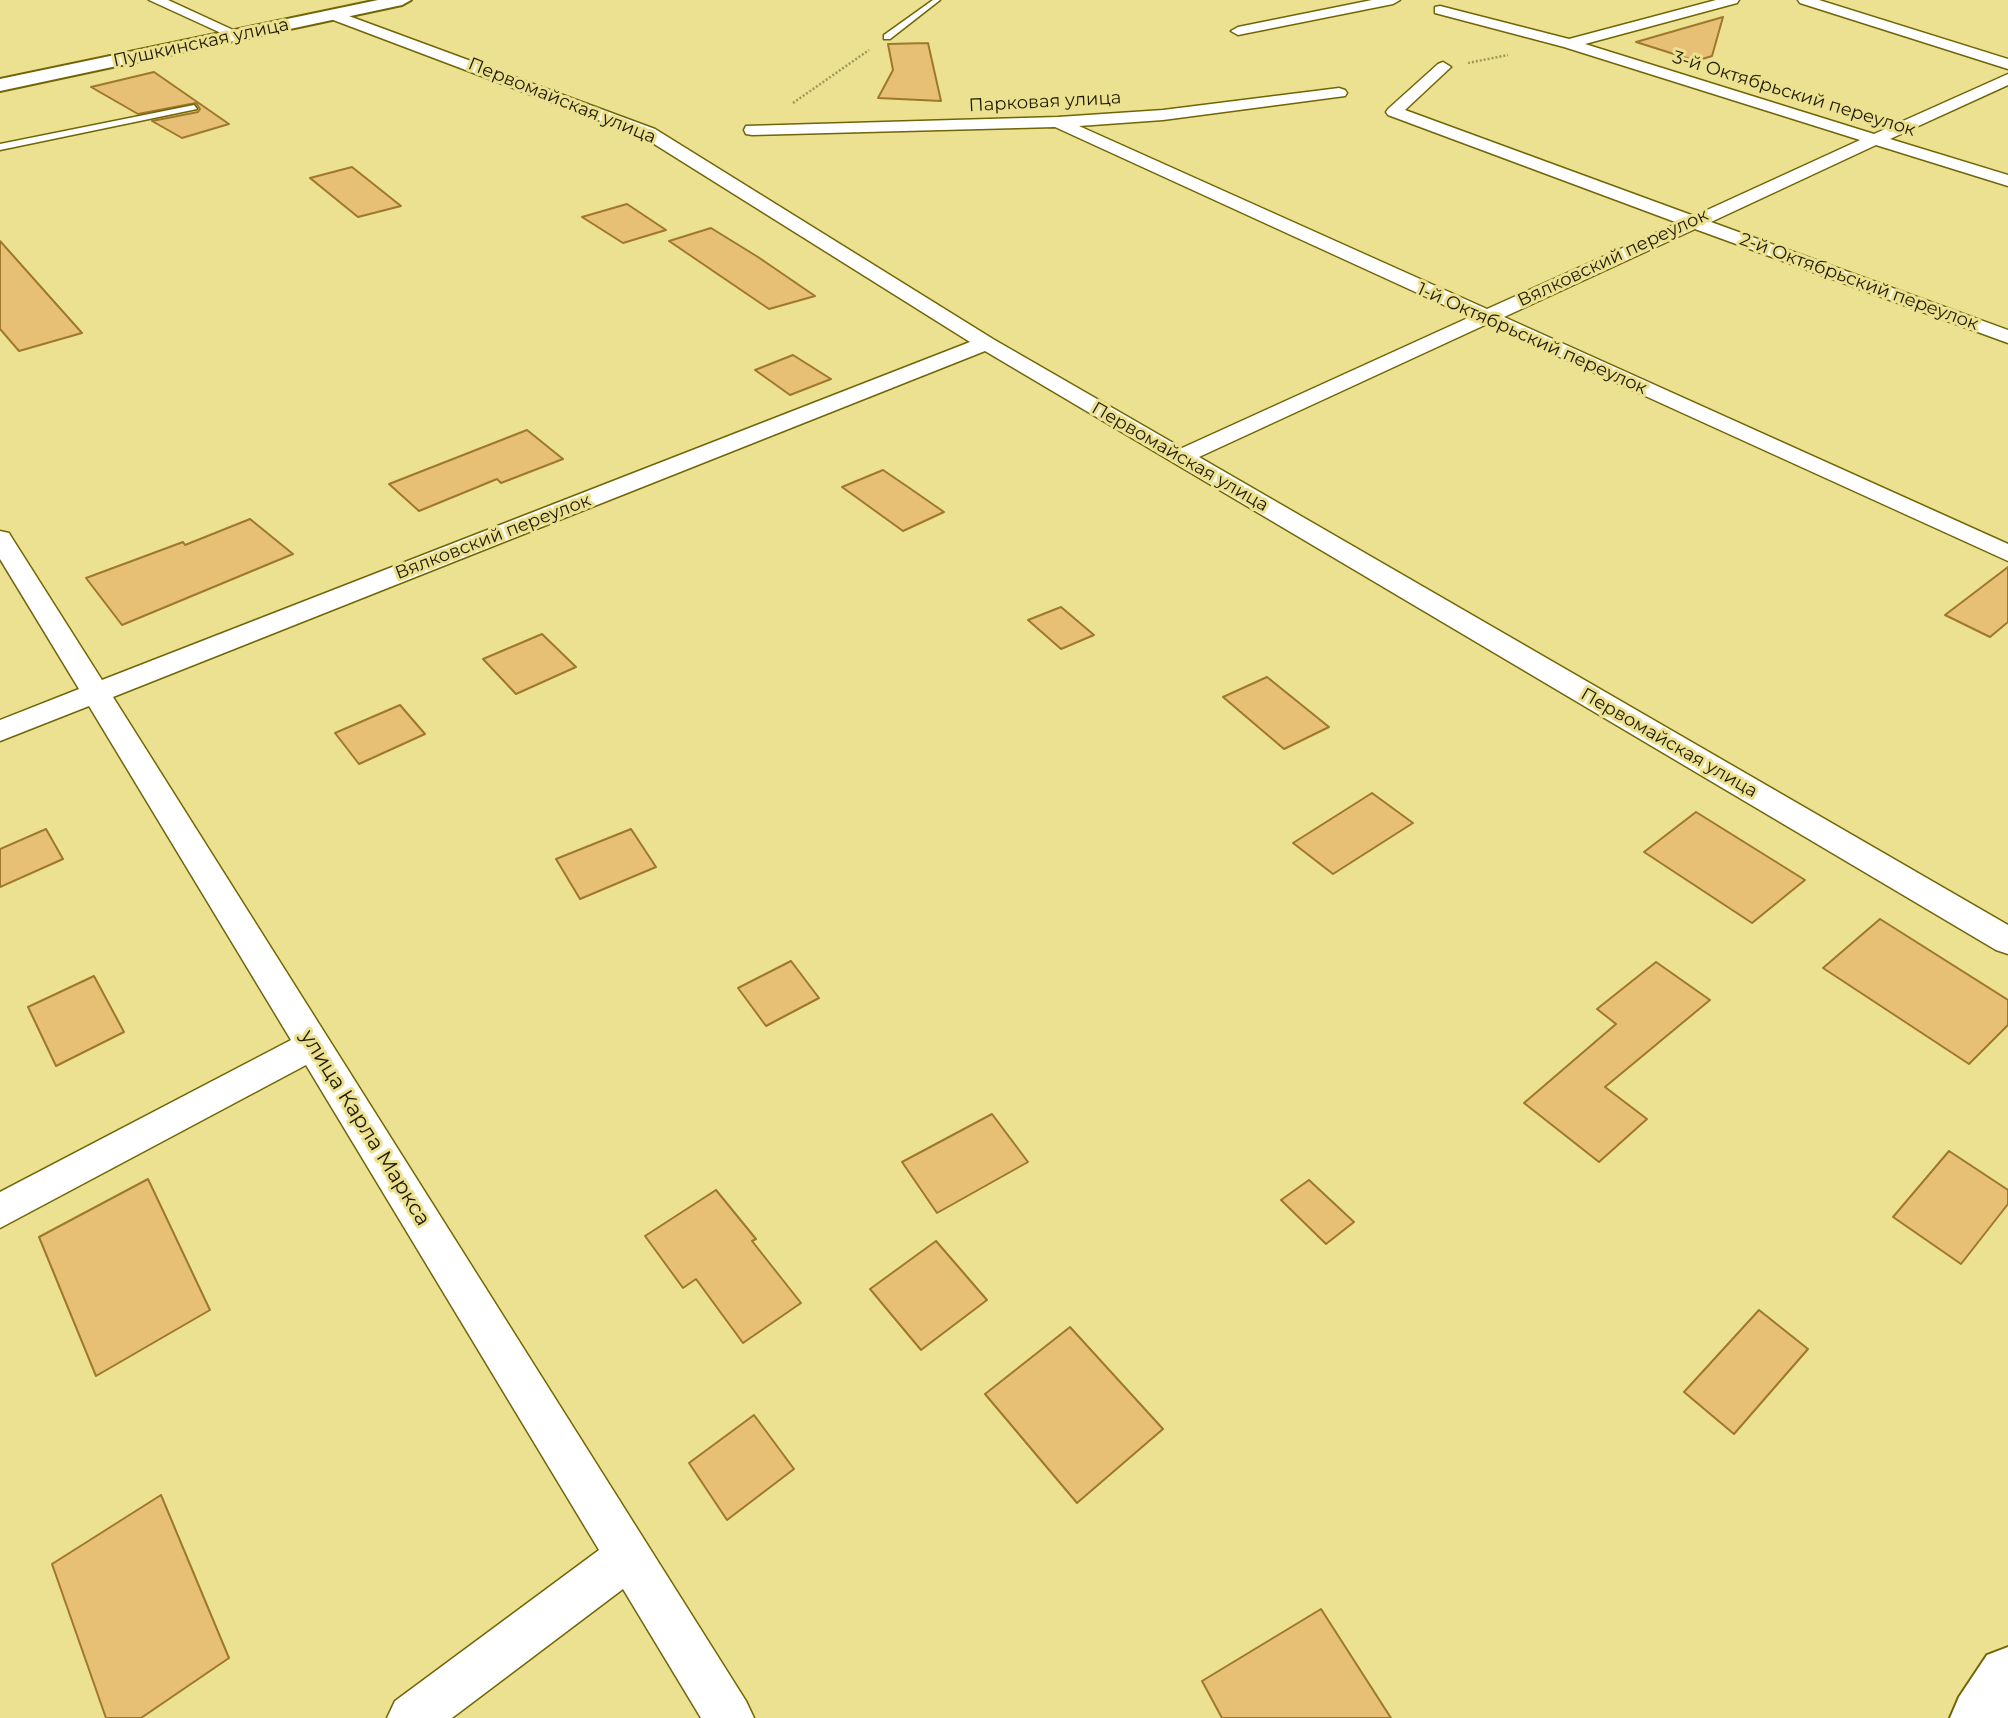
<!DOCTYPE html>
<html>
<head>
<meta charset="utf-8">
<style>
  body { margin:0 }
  canvas { display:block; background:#ece190 }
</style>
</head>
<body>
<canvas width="2008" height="1718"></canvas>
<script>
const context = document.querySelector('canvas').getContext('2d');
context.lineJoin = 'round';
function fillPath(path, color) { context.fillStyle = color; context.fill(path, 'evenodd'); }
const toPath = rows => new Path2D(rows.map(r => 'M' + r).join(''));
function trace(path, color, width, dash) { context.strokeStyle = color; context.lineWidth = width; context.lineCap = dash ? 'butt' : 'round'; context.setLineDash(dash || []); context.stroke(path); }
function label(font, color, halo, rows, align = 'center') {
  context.font = font + ' Montserrat,sans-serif'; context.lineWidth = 6; context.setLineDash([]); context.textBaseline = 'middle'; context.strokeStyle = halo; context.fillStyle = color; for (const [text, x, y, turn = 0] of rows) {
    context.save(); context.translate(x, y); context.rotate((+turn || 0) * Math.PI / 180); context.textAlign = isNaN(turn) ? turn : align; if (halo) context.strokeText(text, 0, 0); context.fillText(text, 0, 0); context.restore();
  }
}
const building = toPath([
  [1723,17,1712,56,1696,61,1636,42,1723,17],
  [928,43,941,101,878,98,893,70,888,44,928,43],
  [154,72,229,124,182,138,152,121,198,112,200,109,196,103,138,114,91,87,154,72],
  [352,167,401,206,358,217,310,178,352,167],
  [627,204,666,230,623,243,582,217,627,204],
  [711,228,758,257,815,296,769,309,669,241,711,228],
  [0,241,82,333,19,351,0,329,0,241],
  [793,355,831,379,790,395,755,370,793,355],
  [527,430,563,459,501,483,497,479,419,511,389,484,527,430],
  [883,470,908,487,944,512,903,531,842,487,883,470],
  [250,519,293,554,122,625,86,578,183,542,185,545,250,519],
  [2008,567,2008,622,1990,637,1945,615,2008,567],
  [1061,607,1094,635,1061,649,1028,620,1061,607],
  [542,634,576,667,516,694,483,659,542,634],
  [1267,677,1329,727,1284,749,1223,697,1267,677],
  [400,705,425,734,359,764,335,733,400,705],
  [1372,793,1413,823,1333,874,1293,843,1372,793],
  [1696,812,1805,880,1752,923,1644,852,1696,812],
  [46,829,63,859,0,887,0,849,46,829],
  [631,829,656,867,580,899,556,859,631,829],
  [1880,919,2008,1000,2008,1025,1969,1064,1823,968,1880,919],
  [791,961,819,998,766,1026,738,988,791,961],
  [1656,962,1710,1000,1605,1087,1647,1119,1599,1162,1524,1103,1616,1024,1597,1009,1656,962],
  [94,976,124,1032,56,1066,28,1007,94,976],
  [992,1114,1028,1162,937,1213,902,1162,992,1114],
  [1949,1151,2008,1190,2008,1204,1961,1264,1893,1217,1949,1151],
  [148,1179,210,1310,96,1376,39,1237,148,1179],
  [1309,1180,1354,1222,1326,1244,1281,1200,1309,1180],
  [716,1190,756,1239,752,1241,801,1303,743,1343,696,1279,683,1288,645,1236,716,1190],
  [936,1241,987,1300,921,1350,870,1289,936,1241],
  [1759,1310,1808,1349,1734,1434,1684,1392,1759,1310],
  [1070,1327,1163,1429,1077,1503,985,1394,1070,1327],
  [754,1415,794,1469,727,1520,689,1463,754,1415],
  [161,1495,229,1658,141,1718,106,1718,52,1564,161,1495],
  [1321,1609,1391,1718,1222,1718,1202,1681,1321,1609]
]);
fillPath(building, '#e7bf75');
trace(building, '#9e782d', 2);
const lane = toPath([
  [933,0,940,0,890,39,884,39,884,35,933,0],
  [194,105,197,109,0,150,0,144,194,105]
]);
const street = toPath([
  [149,0,168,0,244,35,237,39,232,38,149,0],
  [1372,0,1400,0,1393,4,1238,35,1231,31,1238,27,1372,0],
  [1716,0,1739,0,1737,3,1585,44,1874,134,2008,74,2008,85,1890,139,2008,175,2008,186,1876,145,1711,222,2008,330,2008,343,1695,229,1504,317,2008,544,2008,561,1487,324,1199,457,2008,925,2008,954,1996,950,985,351,113,697,746,1701,754,1718,701,1718,623,1589,452,1718,387,1718,395,1701,599,1550,306,1065,0,1228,0,1192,291,1040,89,706,0,741,0,720,79,689,0,559,0,531,9,533,12,538,102,680,970,342,643,137,328,18,328,12,338,12,655,129,993,339,1182,448,1470,317,1055,127,752,135,746,134,744,130,746,126,1058,117,1163,110,1339,88,1345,90,1347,93,1345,96,1163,120,1079,126,1487,309,1678,223,1388,115,1386,112,1388,109,1438,64,1443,62,1451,67,1405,110,1694,216,1860,140,1564,47,1435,13,1435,7,1440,6,1569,39,1716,0],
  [1798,0,1819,0,2008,59,2008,69,1800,3,1798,0]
]);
const secondary = toPath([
  [378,0,411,0,402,5,0,91,0,79,378,0],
  [2008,1647,2008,1718,1950,1718,1959,1697,1987,1655,2008,1647]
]);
trace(lane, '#716506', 3);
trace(street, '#716506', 3);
trace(secondary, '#716506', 4);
trace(toPath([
  [1468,63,1508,55],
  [793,103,869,50]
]), '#a0975a', 2.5, [2, 2]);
fillPath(lane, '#fff');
fillPath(street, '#fff');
fillPath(secondary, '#fff');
label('18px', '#1f1a00', '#ece190', [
  ["Пушкинская улица",201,43,-12],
  ["3-й Октябрьский переулок",1794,94,17],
  ["Первомайская улица",562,101,22],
  ["Парковая улица",1045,102,-3],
  ["Вялковский переулок",1613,258,-25],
  ["2-й Октябрьский переулок",1859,282,20],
  ["1-й Октябрьский переулок",1532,339,24],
  ["Первомайская улица",1180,457,30],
  ["Вялковский переулок",493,537,-21],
  ["Первомайская улица",1669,743,30]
]);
label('21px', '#1f1a00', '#ece190', [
  ["улица Карла Маркса",365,1128,58]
]);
</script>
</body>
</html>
